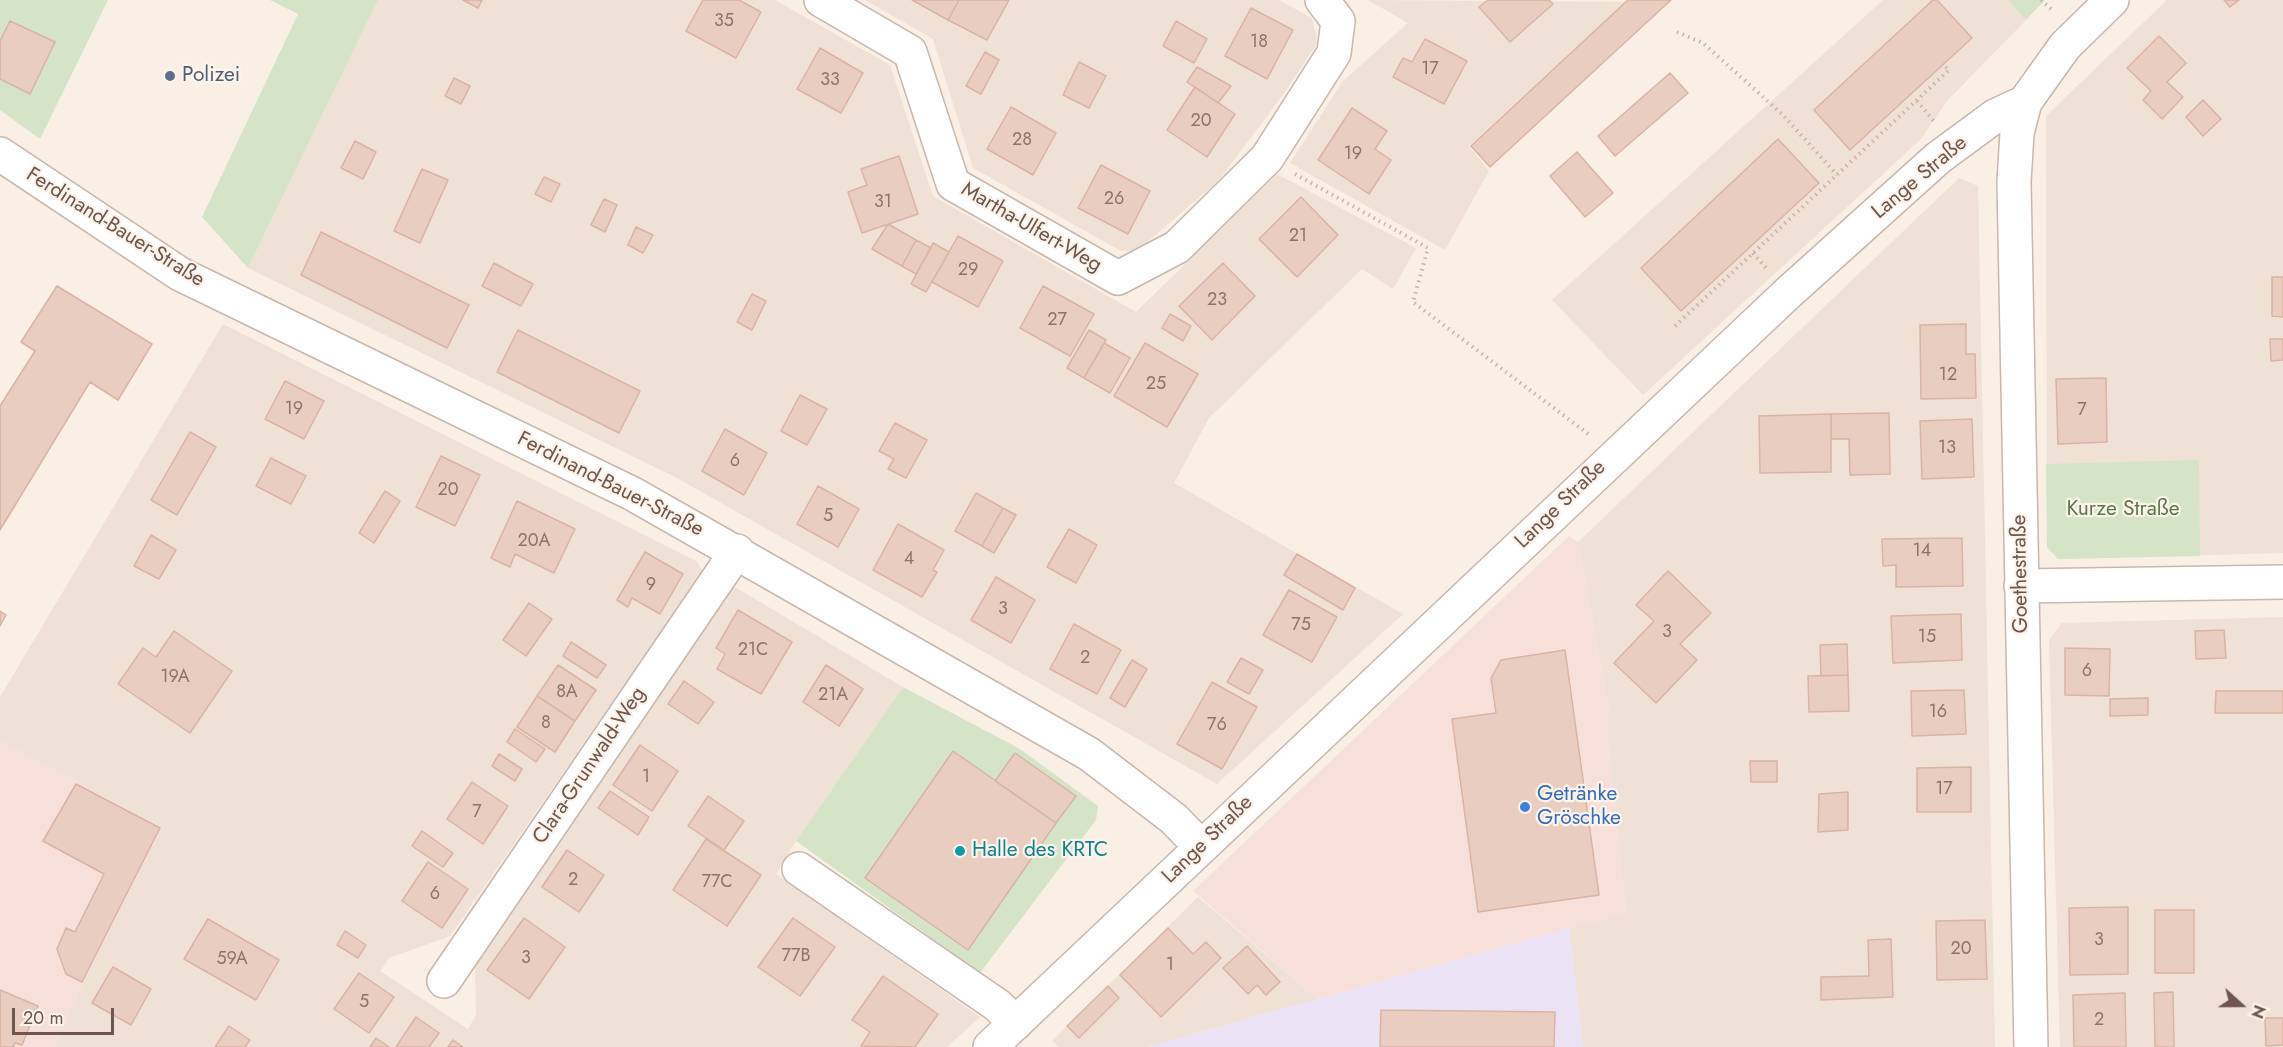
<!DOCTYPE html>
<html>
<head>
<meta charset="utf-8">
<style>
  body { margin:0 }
  #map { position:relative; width:2283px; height:1047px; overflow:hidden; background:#f9efe5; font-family:Jost,sans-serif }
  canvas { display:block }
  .north { position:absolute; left:2211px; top:975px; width:60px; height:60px; -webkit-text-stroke:4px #fcf4eb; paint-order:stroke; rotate:111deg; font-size:16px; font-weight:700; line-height:24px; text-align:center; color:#6e564e }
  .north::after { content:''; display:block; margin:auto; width:21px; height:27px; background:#6e564e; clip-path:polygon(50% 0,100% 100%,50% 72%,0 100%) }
  .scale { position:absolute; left:12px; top:1008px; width:102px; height:27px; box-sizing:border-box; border:3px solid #6e564e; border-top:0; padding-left:8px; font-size:18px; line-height:21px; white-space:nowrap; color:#6e564e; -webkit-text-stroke:4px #fcf4eb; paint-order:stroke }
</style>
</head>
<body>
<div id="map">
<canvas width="2283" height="1047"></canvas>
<div class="north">N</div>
<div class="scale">20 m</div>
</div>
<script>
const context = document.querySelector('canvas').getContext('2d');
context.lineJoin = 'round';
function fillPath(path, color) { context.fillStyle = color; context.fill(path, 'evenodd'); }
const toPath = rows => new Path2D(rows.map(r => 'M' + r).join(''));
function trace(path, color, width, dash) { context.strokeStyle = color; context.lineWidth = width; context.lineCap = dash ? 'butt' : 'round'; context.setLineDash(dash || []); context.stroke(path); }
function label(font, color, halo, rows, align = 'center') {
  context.font = font + ' Jost,sans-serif'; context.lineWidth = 4.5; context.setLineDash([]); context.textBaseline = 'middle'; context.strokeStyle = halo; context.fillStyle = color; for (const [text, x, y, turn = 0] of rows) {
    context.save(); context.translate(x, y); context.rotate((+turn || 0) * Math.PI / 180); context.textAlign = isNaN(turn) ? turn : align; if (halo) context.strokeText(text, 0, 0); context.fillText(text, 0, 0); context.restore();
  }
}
fillPath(toPath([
  [378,0,775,0,890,65,933,196,1136,312,1277,174,1416,248,1393,289,1362,269,1209,418,1174,483,1403,614,1217,784,677,478,248,268],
  [865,0,1279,0,1312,18,1318,42,1280,99,1218,181,1138,250,1121,251,973,168,933,39],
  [1368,0,1626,2,1469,146,1489,171,1445,250,1290,163,1343,81,1408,23],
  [1883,0,2008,0,2026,20,1947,101,1921,139,1643,395,1552,300],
  [2167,0,2283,0,2283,553,2058,559,2047,547,2046,116],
  [1959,178,1978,186,1995,1047,1583,1047,1569,928,1626,913,1606,724,1609,711,1578,542],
  [223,324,696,561,703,571,450,936,389,958,380,971,468,1029,476,1015,475,960,733,586,903,687,796,841,776,874,980,1017,947,1047,53,1047,83,982,162,828,0,741,0,697],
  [2283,617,2283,1047,2060,1047,2049,640,2062,623],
  [1198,897,1318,999,1148,1047,1059,1047,1052,1041]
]), '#efe1d5');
fillPath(toPath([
  [1569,536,1578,542,1609,711,1606,724,1626,913,1318,999,1193,891],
  [0,741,162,828,83,982,53,1047,0,1047]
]), '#f7e0da');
fillPath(toPath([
  [1569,928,1583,1047,1148,1047,1318,999]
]), '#ece2f5');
fillPath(toPath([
  [0,0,108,0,40,139,0,110],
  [270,0,378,0,248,268,202,217,298,14],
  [2008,0,2045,0,2026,20],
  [2199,460,2200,556,2058,559,2047,547,2046,464],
  [903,687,1020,749,1098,806,1096,820,980,973,796,841]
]), '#d5e4c6');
const building = toPath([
  [463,0,482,0,478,8,463,0],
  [703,0,739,0,761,12,736,58,686,31,703,0],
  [912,0,959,0,948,20,912,0],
  [959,0,1009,0,987,40,948,20,959,0],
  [1488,0,1549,0,1553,4,1510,42,1479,7,1488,0],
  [1628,0,1671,0,1490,167,1471,146,1628,0],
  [1933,0,1937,0,1972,38,1850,150,1814,110,1933,0],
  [2224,0,2239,0,2230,7,2224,0],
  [1251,8,1293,30,1267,79,1225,56,1251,8],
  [10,21,55,42,30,94,0,79,0,41,10,21],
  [1176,21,1207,39,1194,63,1163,46,1176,21],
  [2159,36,2186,63,2167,82,2183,97,2162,119,2143,100,2151,91,2127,68,2159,36],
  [1425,39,1467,61,1444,104,1393,77,1403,58,1412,62,1425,39],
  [820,48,863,73,841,113,797,89,820,48],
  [985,52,999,60,981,94,966,86,985,52],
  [1079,62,1106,76,1089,108,1063,95,1079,62],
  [1197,67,1231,86,1218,103,1187,82,1197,67],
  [1670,73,1688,93,1615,156,1598,136,1670,73],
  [454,78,470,86,461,104,445,96,454,78],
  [1195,87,1235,114,1207,157,1167,130,1195,87],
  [2203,100,2221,119,2203,136,2186,117,2203,100],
  [1011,107,1056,133,1033,175,987,149,1011,107],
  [1352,108,1387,131,1375,149,1391,160,1369,194,1318,160,1352,108],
  [1778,139,1819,183,1681,311,1641,268,1778,139],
  [355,141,376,152,363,179,341,168,355,141],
  [1577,152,1613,193,1585,217,1550,176,1577,152],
  [899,156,918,214,862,233,848,192,867,185,861,169,899,156],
  [1101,165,1150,191,1128,234,1078,208,1101,165],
  [422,169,448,180,420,243,394,231,422,169],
  [544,177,560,184,551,202,535,194,544,177],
  [1301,197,1338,235,1297,277,1259,239,1301,197],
  [604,199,617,205,605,232,591,225,604,199],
  [888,224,916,240,902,266,872,249,888,224],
  [636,227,653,235,643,253,628,245,636,227],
  [321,232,469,305,447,348,301,275,321,232],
  [958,236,1003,261,978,307,932,282,958,236],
  [916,240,931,248,916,274,902,266,916,240],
  [933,243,949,252,926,292,911,284,933,243],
  [494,263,533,284,521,306,482,286,494,263],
  [1223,263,1255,296,1212,340,1179,306,1223,263],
  [2272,277,2283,277,2283,317,2272,316,2272,277],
  [57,286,152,344,118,400,90,382,0,530,0,406,35,351,21,342,57,286],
  [1043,286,1094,314,1070,356,1020,328,1043,286],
  [752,294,766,301,752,330,737,322,752,294],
  [1170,314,1191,326,1183,341,1162,328,1170,314],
  [1966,324,1966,354,1975,354,1976,398,1921,399,1920,325,1966,324],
  [518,330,640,391,619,433,497,372,518,330],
  [1089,330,1106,340,1084,378,1067,368,1089,330],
  [2270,339,2283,339,2283,360,2271,361,2270,339],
  [1104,343,1130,358,1110,393,1084,378,1104,343],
  [1145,343,1198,374,1167,427,1114,396,1145,343],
  [2106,378,2107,442,2058,444,2056,379,2106,378],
  [285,381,324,401,304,439,265,419,285,381],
  [800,395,827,409,807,445,781,431,800,395],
  [1889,413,1890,474,1850,475,1849,439,1831,439,1831,414,1889,413],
  [1831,414,1831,472,1760,473,1759,416,1831,414],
  [1972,419,1974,477,1922,479,1920,421,1972,419],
  [895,423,927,440,906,478,888,469,894,459,879,451,895,423],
  [725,429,767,453,744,495,702,471,725,429],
  [190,432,216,447,177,515,151,500,190,432],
  [441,456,480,475,455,526,416,507,441,456],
  [271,458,306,476,291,504,256,486,271,458],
  [818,486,859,509,838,547,797,524,818,486],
  [385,491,400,501,374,543,359,533,385,491],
  [976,493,1003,508,982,546,955,531,976,493],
  [517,501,575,529,554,573,515,554,510,567,491,558,517,501],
  [1003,508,1016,515,994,553,982,546,1003,508],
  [898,524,944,550,933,570,937,572,922,597,873,570,898,524],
  [1069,529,1097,545,1076,583,1047,567,1069,529],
  [151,535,176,550,159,579,134,566,151,535],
  [1962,538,1963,586,1896,587,1896,565,1883,566,1882,539,1962,538],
  [645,552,683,574,660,614,632,598,628,607,617,600,645,552],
  [1297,554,1355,588,1343,610,1284,575,1297,554],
  [1668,571,1711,613,1680,644,1697,660,1656,703,1614,663,1654,621,1636,605,1668,571],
  [996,577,1035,600,1011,643,971,620,996,577],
  [1289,590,1337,617,1312,662,1263,635,1289,590],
  [529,603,552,619,526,656,503,640,529,603],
  [738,610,792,642,761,694,717,669,725,654,716,648,738,610],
  [0,611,6,615,0,626,0,611],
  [1961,614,1962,660,1893,663,1891,616,1961,614],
  [1074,624,1121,650,1097,694,1050,669,1074,624],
  [2224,630,2226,658,2196,659,2195,631,2224,630],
  [174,631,232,671,190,733,118,684,143,648,156,657,174,631],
  [571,642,606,665,597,678,563,656,571,642],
  [1847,644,1848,675,1821,676,1820,645,1847,644],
  [2065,648,2110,649,2109,696,2065,695,2065,648],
  [1565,650,1599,895,1478,912,1452,719,1496,713,1491,678,1501,660,1565,650],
  [1241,658,1263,670,1249,694,1227,682,1241,658],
  [1132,660,1147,669,1125,707,1110,698,1132,660],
  [558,665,596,690,575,721,537,696,558,665],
  [826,665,863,689,839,726,803,702,826,665],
  [1848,675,1849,711,1809,712,1808,676,1848,675],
  [684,681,714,702,698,724,668,704,684,681],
  [1212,682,1257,707,1222,769,1177,744,1212,682],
  [1964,690,1966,734,1912,736,1911,691,1964,690],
  [2216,691,2283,691,2283,713,2215,713,2216,691],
  [537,696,575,721,555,752,517,727,537,696],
  [2148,698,2148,715,2110,716,2110,699,2148,698],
  [515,729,545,749,536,762,507,742,515,729],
  [640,745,678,771,652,811,613,785,640,745],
  [953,751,1056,823,968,950,865,878,953,751],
  [1015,753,1076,796,1056,823,995,781,1015,753],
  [499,754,522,769,515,781,492,766,499,754],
  [1750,761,1777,761,1777,782,1751,782,1750,761],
  [1971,767,1971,812,1917,812,1917,768,1971,767],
  [472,782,508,806,483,844,447,819,472,782],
  [76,784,160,828,82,982,66,974,57,949,66,928,75,932,104,874,43,841,76,784],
  [610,791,649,817,638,835,598,808,610,791],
  [1848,792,1848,830,1818,832,1819,794,1848,792],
  [708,796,744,821,724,850,688,826,708,796],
  [422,831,453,853,443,867,412,846,422,831],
  [706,839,761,875,727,926,673,890,706,839],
  [567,850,604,875,579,912,542,887,567,850],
  [428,862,468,889,442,928,402,901,428,862],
  [2128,907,2128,974,2070,975,2069,908,2128,907],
  [2155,910,2194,910,2194,973,2155,973,2155,910],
  [524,918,565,947,529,999,487,970,524,918],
  [793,918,835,947,800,996,758,967,793,918],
  [208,919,279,960,256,1000,184,959,208,919],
  [1985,920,1987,979,1937,980,1936,921,1985,920],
  [1168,928,1193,954,1206,942,1221,958,1161,1017,1120,975,1168,928],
  [345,931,366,945,358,958,337,945,345,931],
  [1891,939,1893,997,1821,1000,1821,977,1869,976,1868,940,1891,939],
  [1247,946,1280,982,1266,995,1257,985,1248,994,1223,968,1247,946],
  [113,967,151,989,131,1025,92,1003,113,967],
  [359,973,394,997,369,1033,334,1009,359,973],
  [883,976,938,1014,915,1047,861,1046,870,1032,852,1020,883,976],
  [1108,986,1119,998,1079,1038,1067,1026,1108,986],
  [0,990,38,1006,22,1045,15,1043,13,1047,0,1047,0,990],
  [2173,992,2174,1047,2155,1047,2154,993,2173,992],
  [2125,993,2126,1047,2074,1047,2073,995,2125,993],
  [1381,1010,1555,1012,1554,1047,1380,1047,1381,1010],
  [416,1017,439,1033,429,1047,396,1047,416,1017],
  [2265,1018,2283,1018,2283,1045,2266,1046,2265,1018],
  [229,1026,250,1040,245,1047,215,1047,229,1026],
  [376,1038,389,1047,370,1047,376,1038],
  [453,1040,463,1047,448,1047,453,1040]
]);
fillPath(building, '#eacdc1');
trace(building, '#dab3a3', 1.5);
const minor = toPath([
  [821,0,910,52,953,184,1118,278,1177,247,1267,158,1334,53,1338,21,1322,0],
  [2025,102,2017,133,2014,182,2031,1047],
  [0,154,180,274,633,494,1089,754,1174,819,1201,847],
  [2021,586,2283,582],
  [799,869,997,1005,1016,1023],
  [444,981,737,551],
  [990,1047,1788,293,1938,158,1995,116,2025,102,2065,46,2112,0]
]);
trace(minor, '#c8b7ad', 36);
trace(toPath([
  [2041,0,2051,9],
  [1677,32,1703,43,1783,115,1837,175],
  [1917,101,1934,121],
  [1295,174,1428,248,1413,302,1591,436],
  [1753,253,1766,268],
  [1675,326,1949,70,1943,64]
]), '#cfb1a4', 4, [1.5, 4.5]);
trace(minor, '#fff', 33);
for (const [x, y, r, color] of [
  [170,76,6,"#5c6f8a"],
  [1525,807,6,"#3f7fe0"],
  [960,851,6,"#0f9aa8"]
]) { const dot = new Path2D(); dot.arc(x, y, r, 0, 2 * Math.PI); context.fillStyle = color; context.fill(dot); trace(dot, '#fcf4eb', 2); }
label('18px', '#8d746b', null, [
  ["35",724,22],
  ["18",1259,43],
  ["17",1430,70],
  ["33",830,81],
  ["20",1201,122],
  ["28",1022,141],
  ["19",1353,155],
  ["26",1114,200],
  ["31",883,203],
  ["21",1298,237],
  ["29",968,271],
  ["23",1217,301],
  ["27",1057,321],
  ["12",1948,376],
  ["25",1156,385],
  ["19",294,410],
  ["7",2082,411],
  ["13",1947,449],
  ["6",735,462],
  ["20",448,491],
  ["5",828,517],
  ["20A",534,542],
  ["14",1922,552],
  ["4",909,560],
  ["9",651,586],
  ["3",1003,610],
  ["75",1301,626],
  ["3",1667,633],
  ["15",1927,638],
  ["21C",753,651],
  ["2",1085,659],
  ["6",2087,672],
  ["19A",175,678],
  ["8A",567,693],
  ["21A",833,696],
  ["16",1938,713],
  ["8",546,724],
  ["76",1217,726],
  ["1",646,778],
  ["17",1944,790],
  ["7",477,813],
  ["2",573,881],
  ["77C",717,883],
  ["6",435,895],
  ["3",2099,941],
  ["20",1961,950],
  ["77B",796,957],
  ["3",526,959],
  ["59A",232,960],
  ["1",1170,966],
  ["5",364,1003],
  ["2",2099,1021]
]);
label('21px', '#4e5e75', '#fcf4eb', [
  ["Polizei",182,76]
], 'left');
label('21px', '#6e564e', '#fcf4eb', [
  ["Lange Straße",1920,178,-40],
  ["Ferdinand-Bauer-Straße",115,228,32],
  ["Martha-Ulfert-Weg",1031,228,30],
  ["Ferdinand-Bauer-Straße",610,485,27],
  ["Lange Straße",1561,505,-44],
  ["Goethestraße",2021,574,-91],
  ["Clara-Grunwald-Weg",590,766,-56],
  ["Lange Straße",1208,840,-44]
]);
label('21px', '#5c784b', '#fcf4eb', [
  ["Kurze Straße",2123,510]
]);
label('21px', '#366cbe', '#fcf4eb', [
  ["Getränke",1537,795],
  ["Gröschke",1537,819]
], 'left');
label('21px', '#0d838f', '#fcf4eb', [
  ["Halle des KRTC",972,851]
], 'left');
</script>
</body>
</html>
